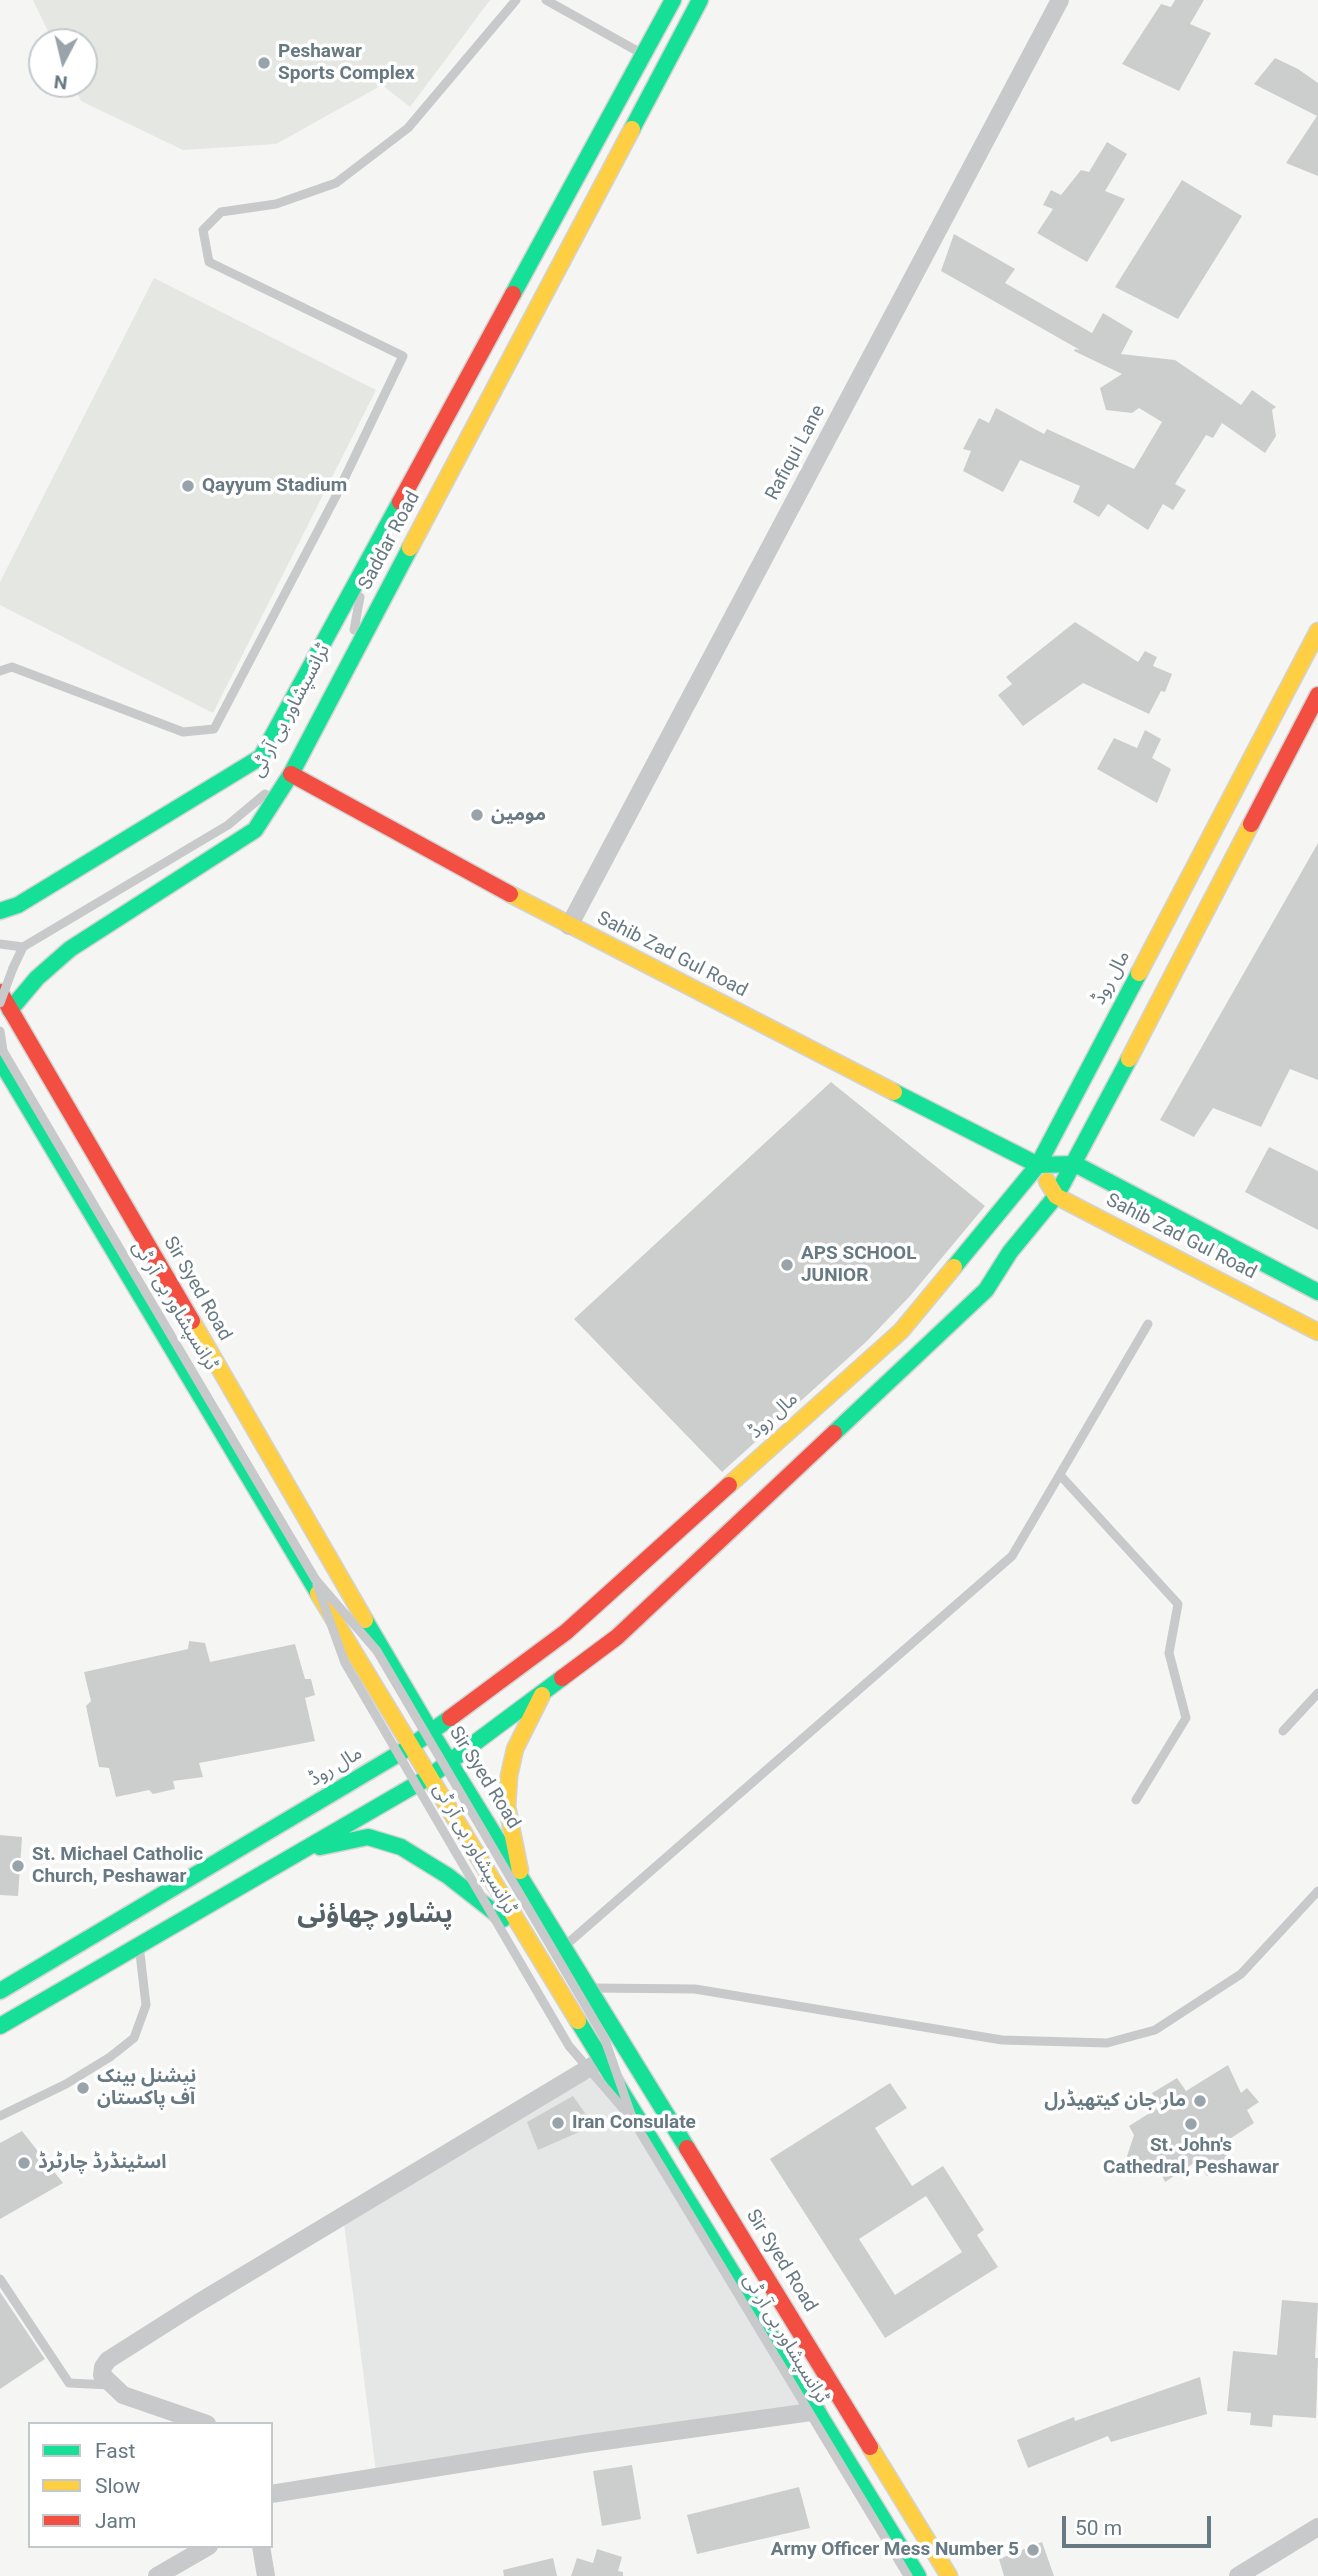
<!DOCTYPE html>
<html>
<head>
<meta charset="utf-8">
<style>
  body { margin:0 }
  #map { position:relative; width:1318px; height:2576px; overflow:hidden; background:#f5f5f4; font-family:Roboto,sans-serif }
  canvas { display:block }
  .legend { position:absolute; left:28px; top:2422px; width:245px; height:126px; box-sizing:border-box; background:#fff; border:2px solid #c2c9cd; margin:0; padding:9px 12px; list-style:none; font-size:21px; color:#677982 }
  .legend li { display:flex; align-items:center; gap:14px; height:35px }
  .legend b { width:35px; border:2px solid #c2c9cd }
  .north { position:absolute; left:28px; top:28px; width:70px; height:70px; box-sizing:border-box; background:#fff; border:2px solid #c2c9cd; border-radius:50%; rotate:187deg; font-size:19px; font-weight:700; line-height:28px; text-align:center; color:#677982 }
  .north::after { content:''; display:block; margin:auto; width:24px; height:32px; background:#99a4aa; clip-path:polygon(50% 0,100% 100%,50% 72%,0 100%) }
  .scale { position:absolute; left:1062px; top:2516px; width:149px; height:32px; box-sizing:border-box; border:4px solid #677982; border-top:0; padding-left:9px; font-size:21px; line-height:24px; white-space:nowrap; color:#677982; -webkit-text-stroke:5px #fff; paint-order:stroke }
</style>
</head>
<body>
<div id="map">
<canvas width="1318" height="2576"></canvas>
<ul class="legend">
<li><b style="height:9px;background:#16e098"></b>Fast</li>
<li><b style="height:9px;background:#ffcf43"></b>Slow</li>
<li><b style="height:9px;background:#f24e42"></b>Jam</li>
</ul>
<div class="north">N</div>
<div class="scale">50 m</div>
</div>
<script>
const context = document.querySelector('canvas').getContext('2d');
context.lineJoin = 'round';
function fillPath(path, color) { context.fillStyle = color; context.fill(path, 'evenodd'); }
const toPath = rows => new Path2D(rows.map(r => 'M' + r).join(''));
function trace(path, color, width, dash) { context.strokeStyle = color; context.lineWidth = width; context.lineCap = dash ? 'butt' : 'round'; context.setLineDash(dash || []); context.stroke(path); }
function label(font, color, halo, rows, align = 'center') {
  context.font = font + ' Roboto,"Noto Sans Arabic",sans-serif'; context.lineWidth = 7; context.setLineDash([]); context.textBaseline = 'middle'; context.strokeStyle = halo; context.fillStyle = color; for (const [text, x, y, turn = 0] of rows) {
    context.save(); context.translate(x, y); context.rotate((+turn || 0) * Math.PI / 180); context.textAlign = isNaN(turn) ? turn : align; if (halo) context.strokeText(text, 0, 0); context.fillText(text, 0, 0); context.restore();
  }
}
fillPath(toPath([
  [602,2060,818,2411,376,2472,343,2216]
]), '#e5e6e6');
fillPath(toPath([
  [33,0,490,0,410,107,382,85,276,144,183,150,81,101,73,84,84,84,84,42,53,42],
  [154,278,376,390,213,713,0,605,0,582]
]), '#e5e7e2');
fillPath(toPath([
  [1175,0,1204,0,1190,24,1211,33,1179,91,1122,64,1161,4,1171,7],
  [1275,58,1298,69,1318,83,1318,176,1286,163,1317,116,1254,84],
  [1107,142,1127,154,1105,191,1125,199,1087,262,1037,233,1053,209,1043,205,1051,190,1061,195,1081,170,1089,172],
  [1182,180,1242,216,1178,319,1115,287],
  [954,234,1015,269,1005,283,1092,333,1103,313,1133,331,1121,354,1175,360,1241,405,1252,390,1276,407,1272,410,1276,436,1265,453,1222,423,1213,438,1206,435,1175,484,1186,490,1173,510,1163,504,1148,530,1108,504,1099,517,1073,502,1080,486,1020,460,1003,492,963,471,971,451,963,449,979,418,989,423,996,408,1044,434,1047,429,1134,469,1162,422,1139,408,1132,413,1106,410,1100,388,1122,374,1074,351,1075,349,1080,350,941,271],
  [1075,622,1138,662,1145,651,1157,657,1153,666,1172,674,1165,692,1161,691,1149,714,1083,683,1023,726,998,695,1012,684,1006,677],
  [1145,730,1161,739,1152,758,1171,769,1157,803,1097,769,1114,738,1137,748],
  [1318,843,1318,1080,1290,1069,1261,1127,1213,1108,1194,1137,1160,1120],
  [831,1082,985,1206,910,1296,866,1342,722,1472,574,1319],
  [1269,1147,1318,1171,1318,1230,1245,1192],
  [189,1641,205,1643,210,1662,295,1644,305,1679,311,1679,315,1695,305,1698,315,1741,199,1763,203,1777,173,1781,175,1789,153,1794,149,1790,116,1797,109,1768,99,1767,86,1706,91,1701,84,1672,188,1649],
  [0,1835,22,1837,18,1896,0,1895],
  [1228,2065,1241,2093,1247,2088,1259,2102,1247,2110,1254,2123,1219,2146,1229,2159,1207,2176,1197,2161,1165,2182,1158,2167,1155,2171,1129,2165,1127,2156,1134,2135,1129,2126,1161,2106,1152,2093,1177,2078,1186,2091],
  [890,2083,907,2108,875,2128,912,2186,943,2166,984,2230,977,2235,998,2267,885,2338,770,2159],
  [926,2196,962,2252,895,2295,859,2239],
  [573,2096,592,2123,585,2125,586,2129,538,2150,527,2122],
  [22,2131,63,2183,0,2219,0,2143],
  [0,2292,45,2359,0,2389],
  [1282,2300,1318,2303,1315,2358,1318,2358,1316,2418,1273,2415,1272,2427,1250,2425,1251,2413,1227,2411,1233,2351,1277,2355],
  [1200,2377,1207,2414,1111,2442,1108,2436,1028,2468,1017,2440,1074,2417,1075,2421],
  [632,2465,641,2519,602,2526,593,2471],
  [799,2487,810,2528,697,2554,687,2515],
  [1042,2542,1054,2576,1004,2576,999,2559],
  [597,2549,622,2557,618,2571,623,2572,623,2576,571,2576,577,2558,593,2563],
  [553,2558,557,2576,504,2576,503,2570]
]), '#cccece');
const fast = toPath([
  [632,129,700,0],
  [513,294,673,0],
  [0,911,18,905,261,757,400,502],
  [10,1010,37,978,70,949,255,830,291,774,410,548],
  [0,1060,318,1593],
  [894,1092,1038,1165,1075,1164,1318,1292],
  [954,1267,1038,1165,1139,973],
  [834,1433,986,1290,1010,1252,1056,1196,1129,1059],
  [365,1620,431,1732,687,2148],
  [320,1847,368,1837,401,1847,448,1876,503,1919],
  [0,1991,410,1747,450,1718],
  [578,2021,918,2576],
  [0,2026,429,1777,562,1678]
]);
const slow = toPath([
  [410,548,632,129],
  [510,894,894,1092],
  [1139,973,1318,631],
  [1129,1059,1251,824],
  [1047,1181,1056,1196,1318,1332],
  [192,1321,365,1620],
  [729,1485,901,1331,954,1267],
  [318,1593,578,2021],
  [520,1871,507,1807,509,1776,515,1749,542,1695],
  [870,2447,949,2576]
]);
const jam = toPath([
  [400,502,513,294],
  [291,774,510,894],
  [1251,824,1318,695],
  [0,992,192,1321],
  [562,1678,617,1637,834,1433],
  [450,1718,566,1632,729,1485],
  [687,2148,870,2447]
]);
trace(fast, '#d2d3d3', 19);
trace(slow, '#d2d3d3', 19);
trace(jam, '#d2d3d3', 19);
trace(toPath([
  [546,0,639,52],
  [354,630,360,597],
  [0,671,12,667,183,732,214,729,335,498,403,356,209,262,203,230,221,212,276,204,336,183,408,128,516,0],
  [0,944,23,947,228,825,265,794],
  [13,968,23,947],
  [0,1031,3,1051],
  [1060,1475,1178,1604,1169,1653,1186,1718,1136,1800],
  [1283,1731,1318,1693],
  [567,1944,1012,1556,1148,1324],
  [595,1988,695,1989,1002,2040,1107,2043,1155,2030,1241,1974,1318,1891],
  [0,2116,66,2084,110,2057,134,2038,146,2005,139,1945],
  [0,2279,69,2383,110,2385]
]), '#c7c9ca', 9);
trace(toPath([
  [569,926,1060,0],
  [207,2424,123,2395,102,2375,103,2367,108,2360,198,2303,602,2060],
  [271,2494,583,2444,818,2411],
  [261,2546,266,2576],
  [157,2576,209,2546],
  [1238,2576,1318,2527]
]), '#c7c9ca', 18);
trace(fast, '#16e098', 16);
trace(slow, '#ffcf43', 16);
trace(jam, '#f24e42', 16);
trace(toPath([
  [0,1003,13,968],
  [0,1046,315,1579,377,1651,604,2037,633,2120],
  [317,1585,345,1663,569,2046,633,2120,908,2576]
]), '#c7c9ca', 9);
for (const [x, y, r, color] of [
  [264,63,7,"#99a4aa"],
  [188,486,7,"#99a4aa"],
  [477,815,7,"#99a4aa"],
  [787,1265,7,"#99a4aa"],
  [18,1866,7,"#99a4aa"],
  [83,2088,7,"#99a4aa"],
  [1200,2101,7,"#99a4aa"],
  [558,2123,7,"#99a4aa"],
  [1191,2124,7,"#99a4aa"],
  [24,2163,7,"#99a4aa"],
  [1033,2550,7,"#99a4aa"]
]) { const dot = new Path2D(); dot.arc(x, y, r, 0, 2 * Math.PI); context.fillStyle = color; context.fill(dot); trace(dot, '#fff', 2.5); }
label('bold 19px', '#677982', '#fff', [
  ["Peshawar",278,52],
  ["Sports Complex",278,74],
  ["Qayyum Stadium",202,486],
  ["مومین",491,815],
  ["APS SCHOOL",801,1254],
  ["JUNIOR",801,1276],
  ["St. Michael Catholic",32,1855],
  ["Church, Peshawar",32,1877],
  ["نیشنل بینک",97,2077],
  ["آف پاکستان",97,2099],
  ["مار جان کیتھیڈرل",1186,2101,"right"],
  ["Iran Consulate",572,2123],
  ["St. John's",1191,2146,"center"],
  ["Cathedral, Peshawar",1191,2168,"center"],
  ["اسٹینڈرڈ چارٹرڈ",38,2163],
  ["Army Officer Mess Number 5",1019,2550,"right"]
], 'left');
label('19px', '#677982', '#fff', [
  ["Rafiqui Lane",796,453,-62],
  ["Saddar Road",390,541,-62],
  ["ٹرانسپشاور بی آر ٹی",291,711,-62],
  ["Sahib Zad Gul Road",672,955,27],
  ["مال روڈ",1112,978,-62],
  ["Sahib Zad Gul Road",1181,1237,27],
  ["Sir Syed Road",197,1289,60],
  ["ٹرانسپشاور بی آر ٹی",174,1306,59],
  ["مال روڈ",774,1416,-42],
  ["مال روڈ",336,1767,-31],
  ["Sir Syed Road",484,1778,58],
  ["ٹرانسپشاور بی آر ٹی",474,1849,60],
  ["Sir Syed Road",781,2261,58],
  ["ٹرانسپشاور بی آر ٹی",785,2339,59]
]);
label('bold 26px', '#546167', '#fff', [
  ["پشاور چھاؤنی",375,1915]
]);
</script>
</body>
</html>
